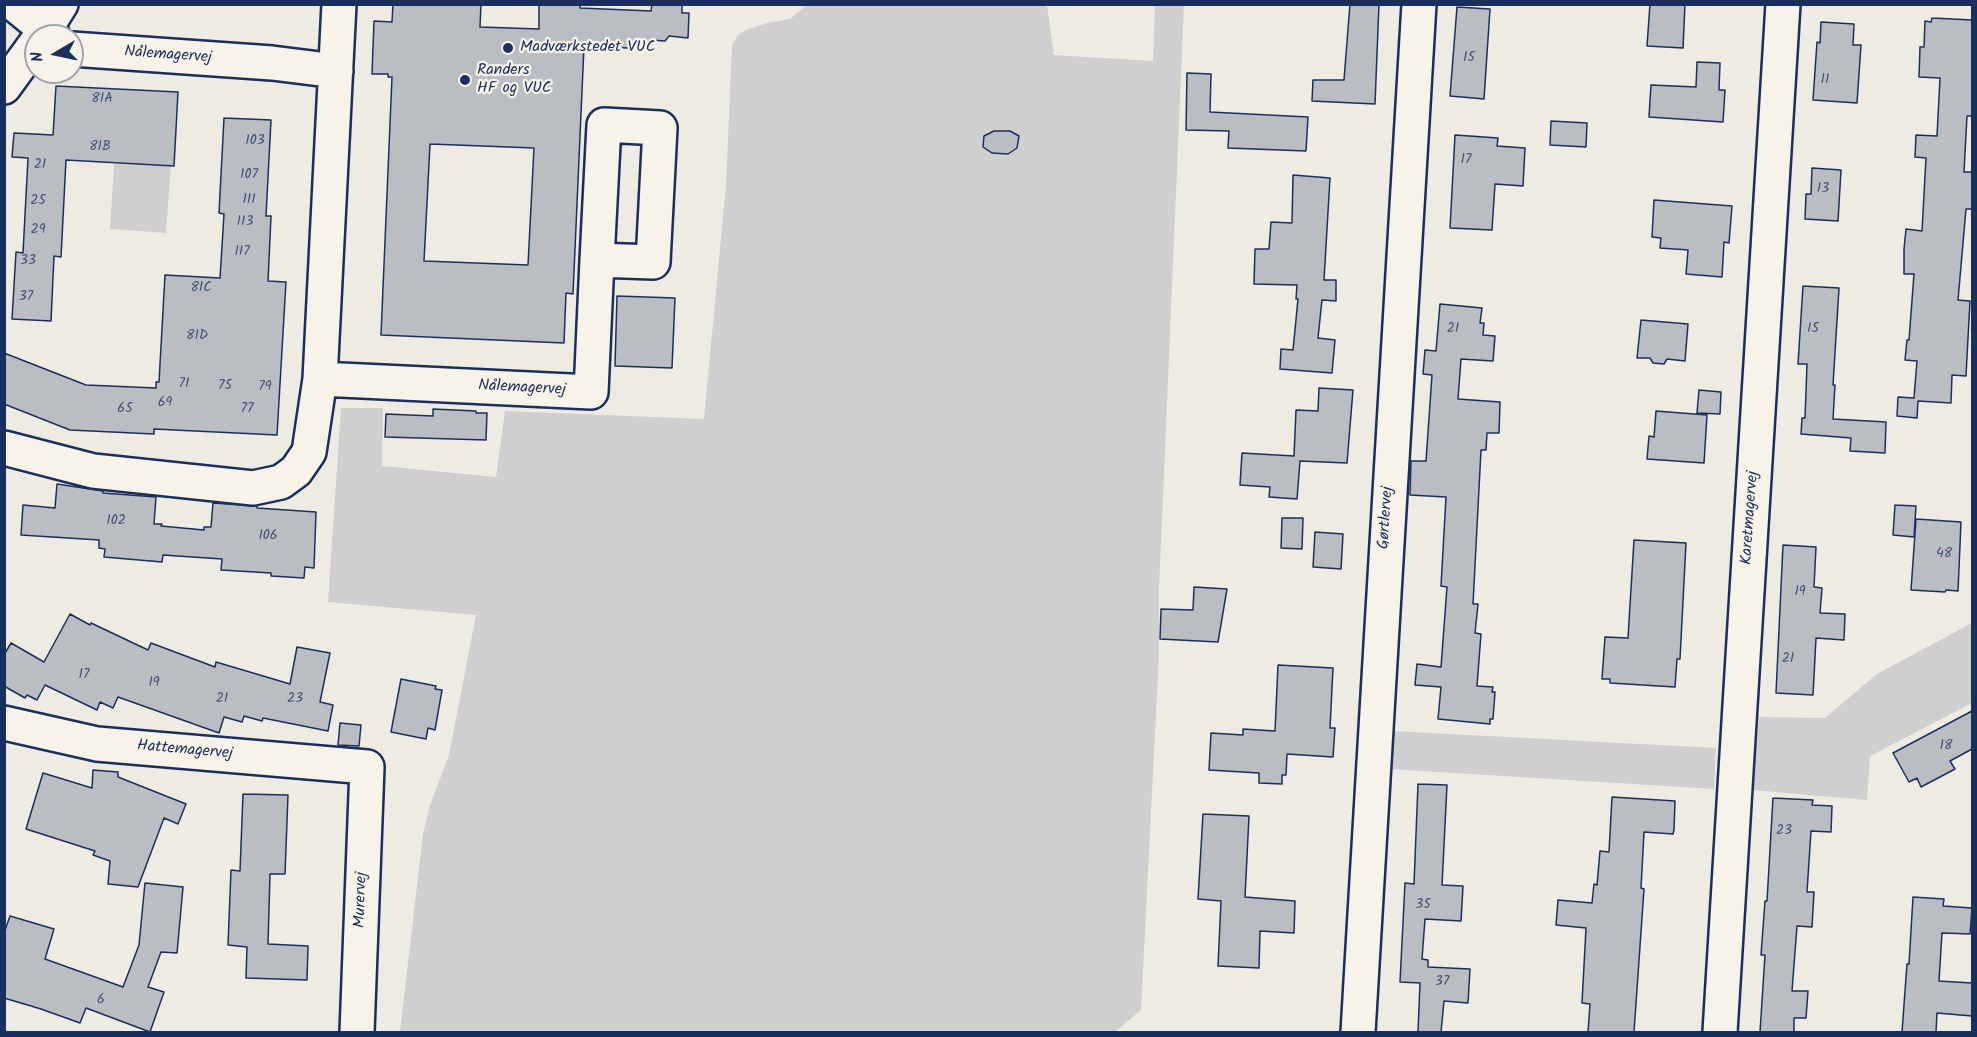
<!DOCTYPE html>
<html>
<head>
<meta charset="utf-8">
<style>
  body { margin:0 }
  #map { position:relative; width:1977px; height:1037px; overflow:hidden; background:#eeebe2; font-family:Kalam,sans-serif }
  canvas { display:block }
  .frame { position:absolute; inset:0; border:6px solid #1b2f5e; pointer-events:none }
  .north { position:absolute; left:24px; top:24px; width:60px; height:60px; box-sizing:border-box; background:#f7f3e8; border:2px solid #9fa5b1; border-radius:50%; rotate:261deg; font-size:16px; font-weight:700; line-height:24px; text-align:center; color:#1b2f5e }
  .north::after { content:''; display:block; margin:auto; width:21px; height:27px; background:#1b2f5e; clip-path:polygon(50% 0,100% 100%,50% 72%,0 100%) }
</style>
</head>
<body>
<div id="map">
<canvas width="1977" height="1037"></canvas>
<div class="frame"></div>
<div class="north">N</div>
</div>
<script>
const context = document.querySelector('canvas').getContext('2d');
context.lineJoin = 'round';
function fillPath(path, color) { context.fillStyle = color; context.fill(path, 'evenodd'); }
const toPath = rows => new Path2D(rows.map(r => 'M' + r).join(''));
function trace(path, color, width, dash) { context.strokeStyle = color; context.lineWidth = width; context.lineCap = dash ? 'butt' : 'round'; context.setLineDash(dash || []); context.stroke(path); }
function label(font, color, halo, rows, align = 'center') {
  context.font = font + ' Kalam,sans-serif'; context.lineWidth = 4.5; context.setLineDash([]); context.textBaseline = 'middle'; context.strokeStyle = halo; context.fillStyle = color; for (const [text, x, y, turn = 0] of rows) {
    context.save(); context.translate(x, y); context.rotate((+turn || 0) * Math.PI / 180); context.textAlign = isNaN(turn) ? turn : align; if (halo) context.strokeText(text, 0, 0); context.fillText(text, 0, 0); context.restore();
  }
}
fillPath(toPath([
  [807,5,1047,5,1054,55,1153,61,1155,5,1184,5,1159,590,1159,655,1141,1010,1115,1032,400,1032,423,834,430,805,449,755,476,615,328,602,341,408,383,408,382,466,496,477,505,411,704,419,726,185,732,45,738,35,746,30,767,23,790,19],
  [114,164,171,165,166,233,110,229],
  [1972,623,1972,703,1870,756,1867,800,1752,790,1759,717,1825,718,1877,674],
  [1393,731,1716,748,1714,789,1390,769]
]), '#cfcfcf');
const building = toPath([
  [393,4,481,4,480,27,539,29,539,4,580,4,580,8,651,11,652,4,682,4,682,13,689,13,688,38,669,36,665,41,651,40,646,45,633,44,628,48,584,46,573,294,566,293,564,343,381,335,392,77,388,77,388,74,372,74,374,21,392,22,393,4],
  [430,144,534,148,528,265,424,261,430,144],
  [1350,4,1379,4,1375,104,1312,101,1313,80,1344,80,1350,4],
  [1650,4,1685,4,1683,48,1647,46,1650,4],
  [1457,7,1490,9,1484,99,1450,96,1457,7],
  [1932,18,1972,20,1972,116,1967,116,1964,172,1972,172,1972,209,1966,209,1958,300,1970,301,1966,376,1952,375,1951,403,1918,401,1917,418,1897,416,1898,397,1914,398,1917,361,1905,360,1907,340,1909,340,1914,274,1904,274,1904,249,1906,229,1922,231,1926,158,1915,157,1916,135,1937,136,1940,78,1919,77,1920,47,1924,47,1925,21,1931,22,1932,18],
  [1821,22,1854,24,1853,45,1861,45,1857,103,1813,100,1817,42,1820,43,1821,22],
  [1697,62,1720,63,1719,90,1725,90,1723,122,1649,117,1651,85,1696,87,1697,62],
  [1187,73,1211,74,1210,112,1308,117,1306,151,1228,148,1229,131,1186,130,1187,73],
  [56,86,178,92,174,166,66,160,61,257,54,256,51,321,12,319,16,252,23,253,28,158,12,157,14,133,53,135,56,86],
  [224,118,271,120,266,216,271,216,268,281,286,282,277,435,154,429,154,434,70,430,4,404,4,353,86,385,156,388,156,382,159,382,165,275,220,278,224,214,219,213,224,118],
  [1551,121,1587,123,1586,147,1550,145,1551,121],
  [994,131,1010,131,1019,136,1017,148,1008,154,992,153,983,147,984,136,994,131],
  [1455,135,1498,138,1497,146,1525,148,1523,186,1495,184,1492,230,1450,228,1455,135],
  [1812,168,1841,170,1838,221,1805,219,1806,194,1811,194,1812,168],
  [1293,175,1330,178,1324,280,1336,280,1336,301,1322,300,1318,338,1335,340,1332,373,1280,369,1281,349,1293,350,1298,299,1296,299,1297,285,1254,284,1255,249,1269,249,1271,222,1292,223,1293,175],
  [1654,200,1732,206,1729,243,1724,242,1722,277,1686,274,1688,250,1660,248,1661,238,1652,237,1654,200],
  [1803,286,1839,288,1833,385,1835,385,1833,419,1886,422,1885,453,1850,451,1851,438,1801,434,1802,418,1805,418,1807,364,1798,364,1803,286],
  [617,296,675,298,672,368,615,366,617,296],
  [1440,304,1482,308,1480,323,1484,323,1483,335,1495,336,1493,361,1461,359,1458,399,1500,402,1499,433,1487,433,1486,450,1481,450,1473,604,1478,604,1475,633,1481,634,1477,686,1493,687,1492,692,1495,692,1493,719,1490,719,1490,724,1438,719,1441,687,1415,685,1417,664,1441,667,1447,587,1441,586,1446,497,1410,495,1411,461,1426,461,1432,375,1423,374,1425,350,1436,351,1440,304],
  [1641,320,1688,324,1685,361,1667,359,1664,364,1653,363,1650,358,1637,358,1641,320],
  [1319,388,1353,390,1347,463,1300,461,1297,499,1269,497,1270,487,1240,485,1242,453,1294,456,1296,410,1318,411,1319,388],
  [1699,390,1721,392,1720,414,1697,413,1699,390],
  [433,409,476,411,476,413,487,413,486,440,385,437,386,414,433,416,433,409],
  [1656,411,1707,415,1704,463,1647,459,1649,436,1654,437,1656,411],
  [57,484,103,491,103,493,156,497,154,524,162,524,161,526,204,530,204,527,211,527,213,503,257,506,257,508,316,512,314,568,305,567,304,578,271,576,271,573,221,570,222,559,163,555,162,562,104,557,105,549,99,548,99,540,21,535,23,505,55,508,57,484],
  [1895,505,1916,506,1914,537,1893,535,1895,505],
  [1282,518,1303,518,1302,549,1281,548,1282,518],
  [1916,519,1961,522,1958,591,1946,590,1945,592,1911,590,1916,519],
  [1315,532,1343,534,1341,569,1313,567,1315,532],
  [1634,540,1686,543,1680,659,1677,659,1675,687,1610,683,1610,679,1602,679,1605,637,1628,638,1634,540],
  [1783,545,1816,547,1814,587,1822,588,1820,613,1845,614,1844,640,1816,638,1813,695,1776,693,1783,545],
  [1194,587,1227,589,1218,642,1160,639,1161,609,1193,610,1194,587],
  [70,614,90,625,91,623,148,650,151,643,215,667,216,662,290,684,297,647,330,653,320,702,333,705,328,731,263,718,262,721,244,716,242,722,224,717,219,733,118,697,113,708,100,702,97,710,45,685,37,700,27,695,25,698,4,686,4,655,11,643,44,662,70,614],
  [1278,665,1333,668,1330,728,1335,728,1333,757,1287,754,1286,775,1282,775,1282,784,1259,783,1259,773,1209,770,1211,733,1243,735,1243,729,1275,731,1278,665],
  [401,679,436,686,435,689,442,690,435,730,428,728,426,739,391,732,401,679],
  [1972,711,1972,749,1950,761,1955,769,1921,787,1917,778,1909,782,1893,753,1972,711],
  [340,723,361,725,359,746,338,745,340,723],
  [93,770,118,772,118,777,186,804,178,824,164,818,138,887,108,884,110,861,93,855,95,851,26,829,43,773,92,788,93,770],
  [1418,784,1447,785,1442,885,1463,886,1461,921,1425,919,1422,959,1428,960,1428,967,1470,969,1468,1003,1444,1001,1441,1032,1418,1032,1420,983,1400,982,1405,883,1414,884,1418,784],
  [243,794,288,795,285,874,270,874,268,944,308,946,307,980,246,978,247,947,228,945,231,870,240,871,243,794],
  [1612,797,1675,801,1674,830,1673,834,1644,832,1641,888,1644,889,1634,1032,1588,1032,1590,1004,1582,1003,1586,928,1556,925,1558,900,1592,903,1594,884,1597,885,1600,851,1609,852,1612,797],
  [1773,798,1813,800,1812,805,1832,806,1831,832,1811,831,1807,892,1814,892,1812,927,1797,926,1792,991,1808,991,1806,1018,1794,1018,1794,1032,1760,1032,1765,955,1761,955,1765,901,1767,901,1773,798],
  [1203,814,1249,816,1245,897,1295,901,1294,933,1260,931,1259,968,1218,966,1221,901,1198,899,1203,814],
  [145,883,183,887,177,953,161,952,148,987,164,992,150,1032,86,1008,80,1023,41,1009,4,998,4,933,10,916,54,929,45,959,123,987,139,945,145,883],
  [1913,897,1944,899,1943,906,1972,908,1970,934,1942,933,1939,981,1972,983,1972,1016,1937,1013,1936,1032,1902,1032,1907,964,1909,964,1913,897]
]);
fillPath(building, '#babdc2');
trace(building, '#1b2f5e', 1.5);
const minor = toPath([
  [14,4,53,36],
  [41,36,61,4],
  [72,49,272,63,336,71],
  [4,87,36,43],
  [320,379,591,392,597,260,653,262,660,128,604,125,597,260],
  [4,448,93,471,253,488,281,482,296,471,309,452,320,379,339,4],
  [4,723,97,744,367,767,357,1032],
  [1358,1032,1419,4],
  [1720,1032,1783,4]
]);
trace(minor, '#1b2f5e', 38);
trace(minor, '#f7f3e8', 33);
for (const [x, y, r, color] of [
  [508,48,6,"#1b2f5e"],
  [465,80,6,"#1b2f5e"]
]) { const dot = new Path2D(); dot.arc(x, y, r, 0, 2 * Math.PI); context.fillStyle = color; context.fill(dot); trace(dot, '#f7f3e8', 2); }
label('14px', '#435277', null, [
  ["15",1469,59],
  ["11",1825,81],
  ["81A",102,100],
  ["103",255,142],
  ["81B",100,148],
  ["17",1466,161],
  ["21",40,166],
  ["107",249,176],
  ["13",1823,190],
  ["111",249,201],
  ["25",38,202],
  ["113",245,223],
  ["29",38,231],
  ["117",242,253],
  ["33",28,262],
  ["81C",201,289],
  ["37",26,298],
  ["21",1453,330],
  ["15",1813,330],
  ["81D",197,337],
  ["71",184,385],
  ["75",225,387],
  ["79",265,388],
  ["69",165,404],
  ["65",125,410],
  ["77",247,410],
  ["102",116,522],
  ["106",268,537],
  ["48",1944,555],
  ["19",1800,593],
  ["21",1788,660],
  ["17",84,676],
  ["19",154,684],
  ["21",222,700],
  ["23",295,700],
  ["18",1946,747],
  ["23",1784,832],
  ["35",1423,906],
  ["37",1442,983],
  ["6",101,1001]
]);
label('16px', '#1b2f5e', '#f7f3e8', [
  ["Madværkstedet VUC",520,48],
  ["Randers",477,71],
  ["HF og VUC",477,89]
], 'left');
label('16px', '#1b2f5e', '#f7f3e8', [
  ["Nålemagervej",168,56,4],
  ["Nålemagervej",522,389,3],
  ["Gørtlervej",1387,518,-86],
  ["Karetmagervej",1751,518,-86],
  ["Hattemagervej",185,751,5],
  ["Murervej",362,900,-88]
]);
</script>
</body>
</html>
